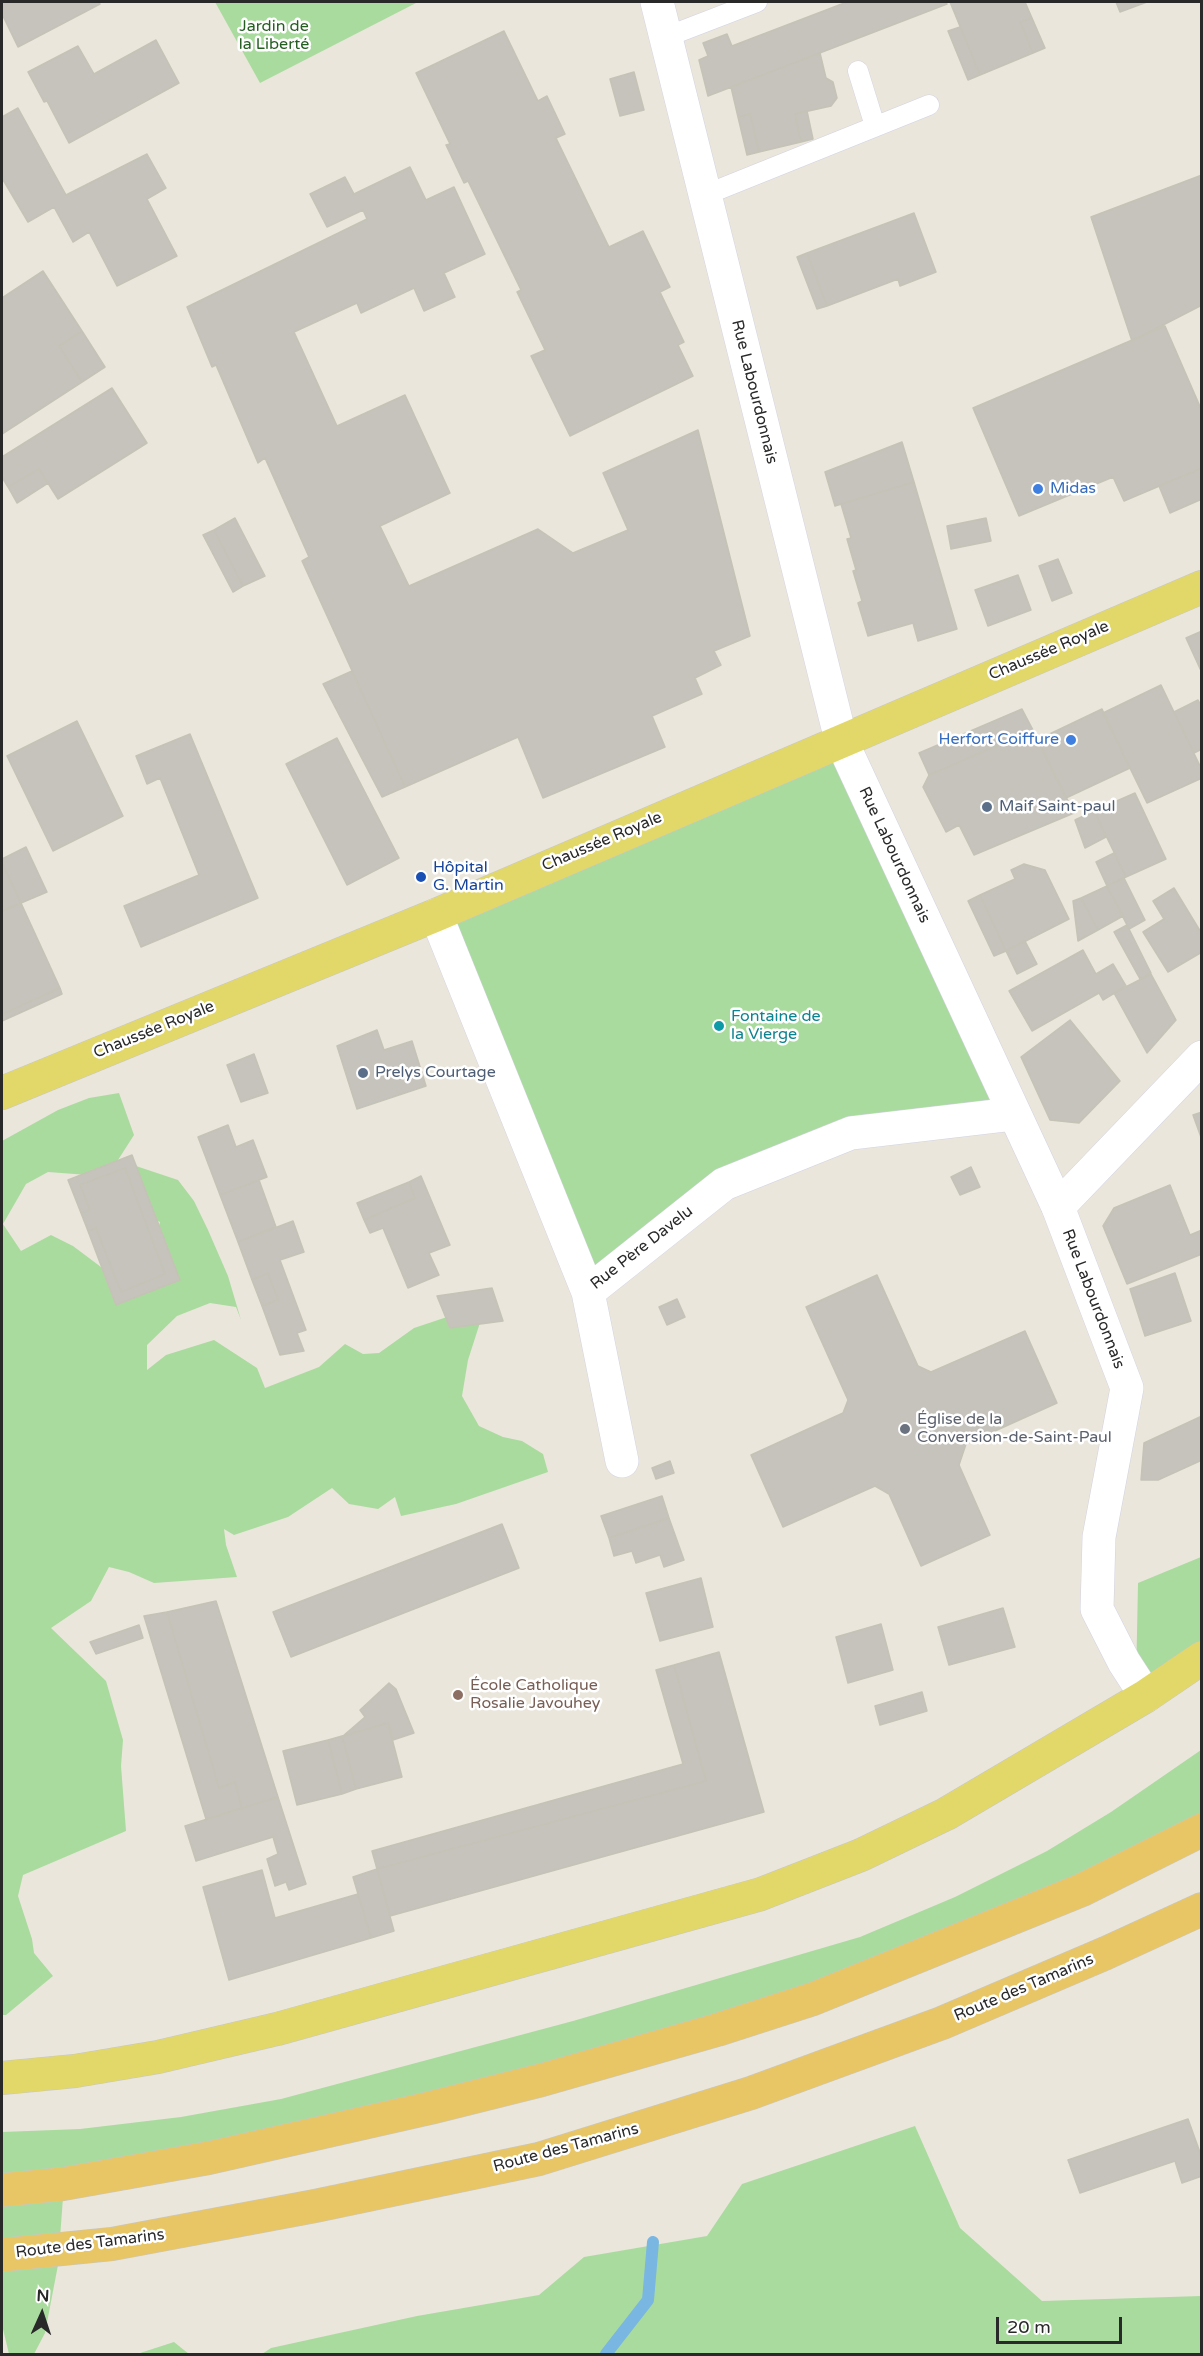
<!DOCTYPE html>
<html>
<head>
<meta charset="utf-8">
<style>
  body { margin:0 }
  #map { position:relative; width:1203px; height:2356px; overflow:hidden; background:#eae6dc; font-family:"Varela Round",sans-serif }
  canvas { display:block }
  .frame { position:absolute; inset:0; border:3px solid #292929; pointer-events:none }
  .north { position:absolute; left:12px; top:2284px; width:60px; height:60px; -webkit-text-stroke:4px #fff; paint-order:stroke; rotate:3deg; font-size:16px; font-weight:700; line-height:24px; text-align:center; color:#292929 }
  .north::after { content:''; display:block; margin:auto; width:21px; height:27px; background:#292929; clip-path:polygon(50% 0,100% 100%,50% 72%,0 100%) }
  .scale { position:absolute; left:996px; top:2317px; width:126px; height:27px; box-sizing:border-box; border:3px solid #292929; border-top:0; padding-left:8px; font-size:18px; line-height:21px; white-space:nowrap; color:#292929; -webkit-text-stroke:4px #fff; paint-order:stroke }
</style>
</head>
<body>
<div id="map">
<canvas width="1203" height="2356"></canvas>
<div class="frame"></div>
<div class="north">N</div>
<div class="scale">20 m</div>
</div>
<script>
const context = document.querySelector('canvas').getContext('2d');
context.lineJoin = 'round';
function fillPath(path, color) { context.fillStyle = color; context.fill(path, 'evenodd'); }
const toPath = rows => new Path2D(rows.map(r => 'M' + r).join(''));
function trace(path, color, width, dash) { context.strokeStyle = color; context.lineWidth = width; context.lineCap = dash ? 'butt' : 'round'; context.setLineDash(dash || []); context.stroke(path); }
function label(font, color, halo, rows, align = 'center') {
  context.font = font + ' "Varela Round",sans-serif'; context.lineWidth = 5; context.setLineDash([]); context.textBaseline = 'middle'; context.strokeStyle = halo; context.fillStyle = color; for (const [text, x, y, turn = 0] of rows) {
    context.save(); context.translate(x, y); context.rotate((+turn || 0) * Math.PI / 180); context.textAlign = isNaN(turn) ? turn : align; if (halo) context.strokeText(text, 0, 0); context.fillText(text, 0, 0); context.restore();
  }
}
fillPath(toPath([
  [215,2,418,2,260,83],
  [841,740,1013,1114,852,1133,724,1184,588,1292,436,915],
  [119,1093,134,1135,118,1160,178,1180,194,1201,208,1230,228,1276,241,1320,236,1307,210,1303,177,1316,147,1345,147,1370,166,1355,214,1340,257,1368,265,1388,319,1367,345,1344,363,1354,379,1353,414,1328,486,1304,468,1360,462,1396,479,1426,503,1437,522,1441,543,1454,548,1472,456,1504,401,1516,395,1497,378,1509,349,1504,332,1488,288,1517,234,1535,224,1529,226,1545,237,1577,154,1583,129,1572,109,1567,91,1601,51,1628,106,1681,123,1740,121,1766,126,1831,23,1875,18,1896,32,1939,34,1953,53,1976,6,2015,2,2015,2,1141,58,1110,89,1098],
  [48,1172,88,1175,140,1212,160,1222,154,1247,117,1279,73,1246,51,1235,21,1251,3,1224,26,1184],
  [1201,1557,1201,1658,1136,1682,1138,1583],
  [1201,1750,1201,1830,717,2030,64,2184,58,2265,45,2333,34,2354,9,2354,2,2325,2,2132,80,2129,181,2117,281,2099,573,2021,860,1937,955,1897,1047,1851,1111,1812],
  [915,2126,960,2228,1042,2301,1201,2296,1201,2354,262,2354,271,2348,417,2316,539,2295,584,2257,707,2236,742,2184],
  [174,2342,189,2354,137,2354]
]), '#aadb9e');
trace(toPath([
  [606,2354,648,2300,653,2242]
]), '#79b6e2', 12);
const building = toPath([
  [2,2,99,2,100,4,18,47,2,14,2,2],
  [847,2,946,2,947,4,708,96,699,60,708,56,703,43,727,34,732,46,847,2],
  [950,2,1025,2,1032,18,1020,22,1033,53,980,75,950,2],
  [1116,2,1147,2,1120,12,1116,2],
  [1032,18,1045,48,1033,53,1020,22,1032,18],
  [960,27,980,75,968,80,948,31,960,27],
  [504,31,538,101,547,96,565,134,556,138,609,247,643,231,670,287,660,292,684,342,678,345,693,376,570,436,531,356,545,350,517,292,521,290,468,181,464,183,446,145,450,144,416,73,504,31],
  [156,40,179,83,69,143,47,101,44,102,28,72,78,46,94,74,156,40],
  [820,53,826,78,833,82,837,98,831,106,795,114,801,142,759,152,750,114,738,117,731,87,820,53],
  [634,72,644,110,620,116,610,79,634,72],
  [18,108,66,195,147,154,166,188,147,199,177,256,117,286,89,232,73,242,54,207,28,222,2,178,2,117,18,108],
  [807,111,813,139,801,142,795,114,807,111],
  [750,114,759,152,747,155,738,117,750,114],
  [410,167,426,200,454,187,485,254,444,273,455,297,424,311,414,288,361,313,357,303,294,332,337,426,405,395,450,493,380,526,409,586,538,529,573,553,628,530,603,473,698,430,750,636,714,651,721,665,695,678,702,694,652,716,665,747,543,798,518,737,405,787,302,561,309,557,265,458,258,463,216,365,212,367,187,307,367,219,363,210,327,227,310,194,345,177,354,194,410,167],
  [1202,175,1202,305,1132,341,1091,217,1202,175],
  [914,213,936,272,900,286,898,279,827,306,807,253,914,213],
  [807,253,827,306,817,309,797,257,807,253],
  [43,271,82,331,59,346,82,382,2,434,2,298,43,271],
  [1165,326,1202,411,1202,468,1124,501,1113,477,1019,516,973,408,1165,326],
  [82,331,105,367,82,382,59,346,82,331],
  [112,388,147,443,58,499,39,469,8,487,2,477,2,457,112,388],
  [902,442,914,482,835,506,825,472,902,442],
  [1202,468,1202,499,1170,513,1159,486,1202,468],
  [39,469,48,483,17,503,8,487,39,469],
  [914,482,957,629,918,641,913,623,868,636,858,603,862,601,853,571,856,570,847,539,851,538,841,504,914,482],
  [235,518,265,576,243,586,214,530,235,518],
  [986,518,991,541,951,549,947,526,986,518],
  [214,530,243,586,233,592,203,535,214,530],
  [1058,559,1072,593,1052,601,1039,566,1058,559],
  [1018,575,1031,610,988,626,975,590,1018,575],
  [1202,631,1202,673,1186,638,1202,631],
  [352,671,405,787,382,797,323,684,352,671],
  [1161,685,1202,770,1202,778,1147,803,1103,713,1161,685],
  [1198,700,1202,707,1202,749,1194,753,1174,712,1198,700],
  [1022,709,1033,730,929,775,919,753,1022,709],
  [1102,709,1130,768,1066,798,1037,740,1102,709],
  [77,721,123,816,53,851,7,756,77,721],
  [1033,730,1074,813,974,855,959,825,946,832,923,787,929,775,1033,730],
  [190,734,258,898,141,947,124,906,199,875,160,778,147,784,136,756,190,734],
  [337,738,399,858,347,885,286,764,337,738],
  [1135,793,1166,859,1126,877,1094,811,1135,793],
  [1094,811,1106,837,1085,848,1075,820,1094,811],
  [26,847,47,892,21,903,2,863,2,859,26,847],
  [1114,853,1126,877,1107,886,1096,862,1114,853],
  [2,863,21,903,2,911,2,863],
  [1024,864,1045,870,1069,919,1006,951,980,895,1015,879,1011,870,1024,864],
  [1124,878,1145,920,1129,929,1107,886,1124,878],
  [1107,886,1123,916,1098,930,1081,898,1107,886],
  [1174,888,1202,934,1202,952,1168,972,1143,932,1164,919,1153,901,1174,888],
  [980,895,1006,951,994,956,968,901,980,895],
  [1081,898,1098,930,1078,941,1073,901,1081,898],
  [21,903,60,988,2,1014,2,911,21,903],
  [1127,925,1151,973,1140,979,1114,932,1127,925],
  [1025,941,1037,964,1017,974,1006,951,1025,941],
  [1083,950,1096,974,1113,964,1126,986,1103,1000,1099,993,1032,1031,1009,991,1083,950],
  [1151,974,1176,1020,1147,1053,1114,993,1151,974],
  [60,988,62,994,2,1021,2,1014,60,988],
  [1070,1020,1120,1081,1079,1123,1050,1120,1021,1057,1070,1020],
  [377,1030,384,1050,412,1041,426,1086,357,1109,337,1046,377,1030],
  [254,1054,268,1093,241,1102,227,1065,254,1054],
  [1202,1112,1202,1140,1193,1115,1202,1112],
  [228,1125,236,1147,253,1140,267,1177,220,1195,198,1137,228,1125],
  [132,1155,180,1280,116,1305,88,1231,96,1228,121,1292,165,1274,125,1168,80,1185,90,1210,81,1213,68,1180,132,1155],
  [971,1167,980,1187,960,1195,951,1177,971,1167],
  [125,1168,165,1274,121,1292,96,1228,88,1231,81,1213,90,1210,80,1185,125,1168],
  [421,1176,450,1245,429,1253,439,1275,408,1288,383,1228,370,1233,364,1220,415,1198,409,1182,421,1176],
  [259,1180,276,1227,238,1242,220,1195,259,1180],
  [409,1182,415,1198,364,1220,357,1203,409,1182],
  [1170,1185,1190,1235,1202,1230,1202,1254,1127,1284,1103,1226,1114,1208,1170,1185],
  [293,1221,304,1252,280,1260,306,1330,297,1333,304,1351,280,1355,262,1306,278,1300,268,1273,252,1280,238,1242,293,1221],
  [268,1273,278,1300,262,1306,252,1280,268,1273],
  [1175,1273,1191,1321,1145,1336,1130,1289,1175,1273],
  [877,1275,918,1366,931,1372,1025,1331,1057,1403,966,1444,959,1465,990,1535,921,1566,889,1494,875,1486,783,1527,751,1455,843,1413,848,1400,806,1307,877,1275],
  [492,1288,503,1321,450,1328,437,1296,492,1288],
  [677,1299,685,1317,667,1325,659,1307,677,1299],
  [1202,1416,1202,1460,1158,1480,1141,1480,1144,1443,1202,1416],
  [670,1461,674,1473,656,1479,652,1468,670,1461],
  [662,1496,669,1518,609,1538,601,1516,662,1496],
  [669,1518,684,1560,664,1567,660,1555,636,1563,632,1551,614,1556,609,1538,669,1518],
  [502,1524,519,1568,291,1657,273,1612,502,1524],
  [701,1578,713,1627,660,1641,646,1593,701,1578],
  [216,1601,278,1797,242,1808,235,1782,219,1788,167,1612,216,1601],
  [1003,1608,1015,1647,949,1665,938,1627,1003,1608],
  [167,1612,219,1788,235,1782,242,1808,206,1819,144,1616,167,1612],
  [881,1624,893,1670,848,1683,836,1637,881,1624],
  [139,1625,143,1638,96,1654,90,1642,139,1625],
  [719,1652,764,1812,390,1916,377,1869,706,1781,674,1665,719,1652],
  [674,1665,706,1781,377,1869,372,1851,683,1764,656,1670,674,1665],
  [389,1683,396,1689,414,1733,393,1740,388,1723,343,1736,365,1717,360,1710,389,1683],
  [922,1692,927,1711,880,1725,875,1706,922,1692],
  [388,1723,402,1777,356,1789,342,1736,388,1723],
  [342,1736,356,1789,342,1794,328,1740,342,1736],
  [328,1740,342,1794,297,1805,283,1751,328,1740],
  [278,1797,306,1884,289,1890,286,1882,275,1886,267,1859,278,1854,273,1837,196,1861,185,1826,278,1797],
  [377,1869,394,1931,371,1938,353,1877,377,1869],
  [262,1870,275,1918,358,1894,371,1938,229,1980,203,1887,262,1870],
  [1188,2119,1202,2158,1202,2176,1182,2183,1175,2161,1080,2193,1068,2160,1188,2119]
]);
fillPath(building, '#c5c3bc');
trace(building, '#c5c2b6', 1.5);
const service = toPath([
  [666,37,757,2],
  [858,71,875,126],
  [705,195,929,105]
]);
const minor = toPath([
  [436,915,588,1292,724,1184,851,1133,1013,1114],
  [1058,1207,1202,1057],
  [588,1292,622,1461]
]);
const tertiary = toPath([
  [657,2,841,740,1058,1207,1127,1388,1099,1537,1097,1609,1124,1662,1146,1696]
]);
const primary = toPath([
  [2,1093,436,915,1202,587],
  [2,2078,75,2071,158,2057,277,2029,761,1894,861,1855,946,1814,1146,1696,1202,1658]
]);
const trunk = toPath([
  [2,2190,63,2184,209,2158,430,2108,542,2080,717,2030,813,1999,1082,1890,1202,1830],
  [2,2255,112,2244,315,2206,539,2159,751,2093,942,2023,1106,1953,1202,1909]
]);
trace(service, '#d2d2e0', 21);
trace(minor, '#d2d2e0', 34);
trace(tertiary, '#d2d2e0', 34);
trace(primary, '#c7c7c7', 34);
trace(trunk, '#c7c7c7', 34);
trace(service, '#fff', 20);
trace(minor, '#fff', 33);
trace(tertiary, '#fff', 33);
trace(primary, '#e2d869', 33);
trace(trunk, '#e8c666', 33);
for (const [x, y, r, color] of [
  [1038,489,6,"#3f7fe0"],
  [1071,740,6,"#3f7fe0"],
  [987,807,6,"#5c6f8a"],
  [421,877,6,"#1a4fb4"],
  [719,1026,6,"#0f9aa8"],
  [363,1073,6,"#5c6f8a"],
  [905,1429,6,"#6b7280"],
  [458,1695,6,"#8d6e63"]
]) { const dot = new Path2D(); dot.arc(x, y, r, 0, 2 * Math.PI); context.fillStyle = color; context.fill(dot); trace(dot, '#fff', 2); }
label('16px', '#245f21', '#fff', [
  ["Jardin de",274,27],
  ["la Liberté",274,45]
]);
label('16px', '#292929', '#fff', [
  ["Rue Labourdonnais",754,392,76],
  ["Chaussée Royale",1049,651,-23],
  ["Chaussée Royale",602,842,-23],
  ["Rue Labourdonnais",894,855,65],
  ["Chaussée Royale",154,1030,-22],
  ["Rue Père Davelu",642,1248,-38],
  ["Rue Labourdonnais",1093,1299,69],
  ["Route des Tamarins",1024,1988,-23],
  ["Route des Tamarins",566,2148,-15],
  ["Route des Tamarins",90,2244,-7]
]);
label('16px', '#366cbe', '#fff', [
  ["Midas",1050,489],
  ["Herfort Coiffure",1059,740,"right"]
], 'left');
label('16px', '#4e5e75', '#fff', [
  ["Maif Saint-paul",999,807],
  ["Prelys Courtage",375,1073]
], 'left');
label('16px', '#164399', '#fff', [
  ["Hôpital",433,868],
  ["G. Martin",433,886]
], 'left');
label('16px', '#0d838f', '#fff', [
  ["Fontaine de",731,1017],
  ["la Vierge",731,1035]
], 'left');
label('16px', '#5b616d', '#fff', [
  ["Église de la",917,1420],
  ["Conversion-de-Saint-Paul",917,1438]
], 'left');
label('16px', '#785e54', '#fff', [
  ["École Catholique",470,1686],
  ["Rosalie Javouhey",470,1704]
], 'left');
</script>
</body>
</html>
